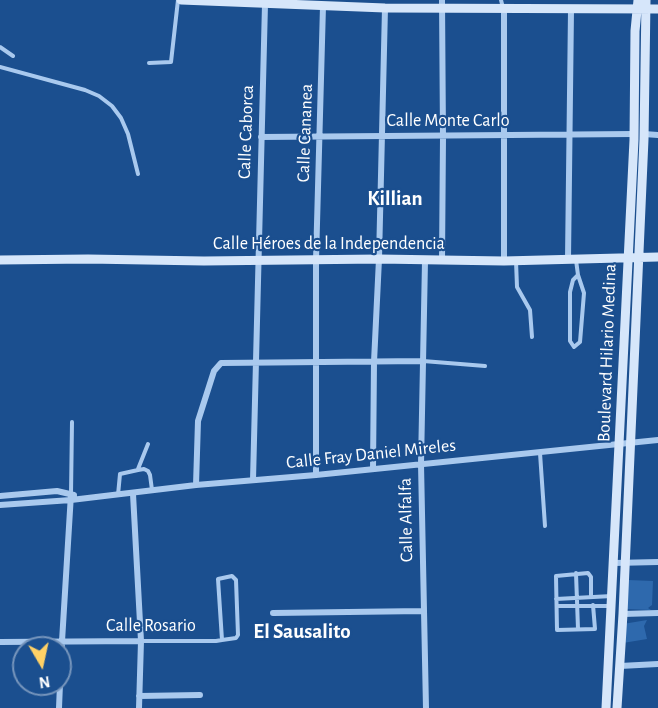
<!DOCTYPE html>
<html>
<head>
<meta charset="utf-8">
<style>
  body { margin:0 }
  #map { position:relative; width:658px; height:708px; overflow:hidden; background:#1b4f8f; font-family:"Alegreya Sans",sans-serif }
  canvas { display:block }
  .north { position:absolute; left:12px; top:636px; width:60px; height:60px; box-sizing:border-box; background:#1b4f8f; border:2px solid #7695bc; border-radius:50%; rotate:171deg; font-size:16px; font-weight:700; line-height:24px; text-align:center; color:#fff }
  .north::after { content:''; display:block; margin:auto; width:21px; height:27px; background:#ffd166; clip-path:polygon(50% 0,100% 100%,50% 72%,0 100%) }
</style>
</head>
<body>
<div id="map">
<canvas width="658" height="708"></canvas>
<div class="north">N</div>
</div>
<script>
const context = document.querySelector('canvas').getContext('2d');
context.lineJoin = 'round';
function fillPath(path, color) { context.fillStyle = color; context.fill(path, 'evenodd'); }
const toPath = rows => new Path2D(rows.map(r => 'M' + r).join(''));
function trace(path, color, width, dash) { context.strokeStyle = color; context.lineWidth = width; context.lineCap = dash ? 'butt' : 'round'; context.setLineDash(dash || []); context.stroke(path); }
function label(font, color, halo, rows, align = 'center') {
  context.font = font + ' "Alegreya Sans",sans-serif'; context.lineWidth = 4.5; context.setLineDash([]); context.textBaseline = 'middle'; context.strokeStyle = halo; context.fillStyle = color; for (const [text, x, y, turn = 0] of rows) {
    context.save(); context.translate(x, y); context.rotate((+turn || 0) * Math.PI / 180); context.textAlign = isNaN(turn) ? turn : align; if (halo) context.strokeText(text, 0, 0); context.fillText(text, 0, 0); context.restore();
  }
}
fillPath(toPath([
  [628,580,653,581,652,605,648,608,651,610,626,609],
  [647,620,644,626,647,639,623,643,623,624]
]), '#2e69ad');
trace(toPath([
  [501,0,503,8],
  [0,47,13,56],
  [149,63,171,62,178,0],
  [0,67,85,90,99,96,112,106,121,118,128,134,138,174],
  [576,260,578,275,584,293,580,342,574,347,570,341,570,292,573,280,578,275],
  [516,261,517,287,530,310,532,337],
  [423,361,485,366],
  [540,453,545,526],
  [138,469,148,444],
  [71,494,72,422],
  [118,495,120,474,138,470,144,469,148,471,150,475,152,490],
  [576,573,578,629],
  [591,596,591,577,588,573,556,576,557,630,595,629,593,605],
  [556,599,612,596],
  [557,606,610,606],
  [141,641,216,641,222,640,236,638,238,635,236,580,232,576,218,579,222,640]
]), '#a9c9ee', 4);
trace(toPath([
  [504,9,504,261],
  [644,134,658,135],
  [261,137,634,134],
  [568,259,571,10],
  [442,260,443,137,442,0],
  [425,261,421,464,426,708],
  [373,469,374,362,379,259,385,8],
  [316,475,316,260,323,6],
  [253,480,265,4],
  [196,485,198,421,214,371,221,363,423,361],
  [133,494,141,641,139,708],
  [0,496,57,491,74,495],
  [0,505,71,500,196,485,316,475,658,440],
  [614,563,658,562],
  [273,613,423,611],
  [623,614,658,613],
  [0,642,141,641],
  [620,666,658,664],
  [60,674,71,494],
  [139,696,200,695],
  [59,708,60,684]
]), '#a9c9ee', 6);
trace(toPath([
  [181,0,385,8,658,9],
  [0,260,88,259,204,261,379,259,504,261,658,257],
  [606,708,634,140,635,31,638,0],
  [617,708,623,614,644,139,646,0]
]), '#d6e6fa', 9);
label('18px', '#fff', '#1b4f8f', [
  ["Calle Monte Carlo",448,121],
  ["Calle Caborca",246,132,-88],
  ["Calle Cananea",305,133,-88],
  ["Calle Héroes de la Independencia",329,244],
  ["Boulevard Hilario Medina",607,353,-88],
  ["Calle Fray Daniel Mireles",371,454,-6],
  ["Calle Alfalfa",406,520,-91],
  ["Calle Rosario",151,626]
]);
label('bold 21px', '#fff', '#1b4f8f', [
  ["Killian",395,199],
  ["El Sausalito",302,632]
]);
</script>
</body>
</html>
